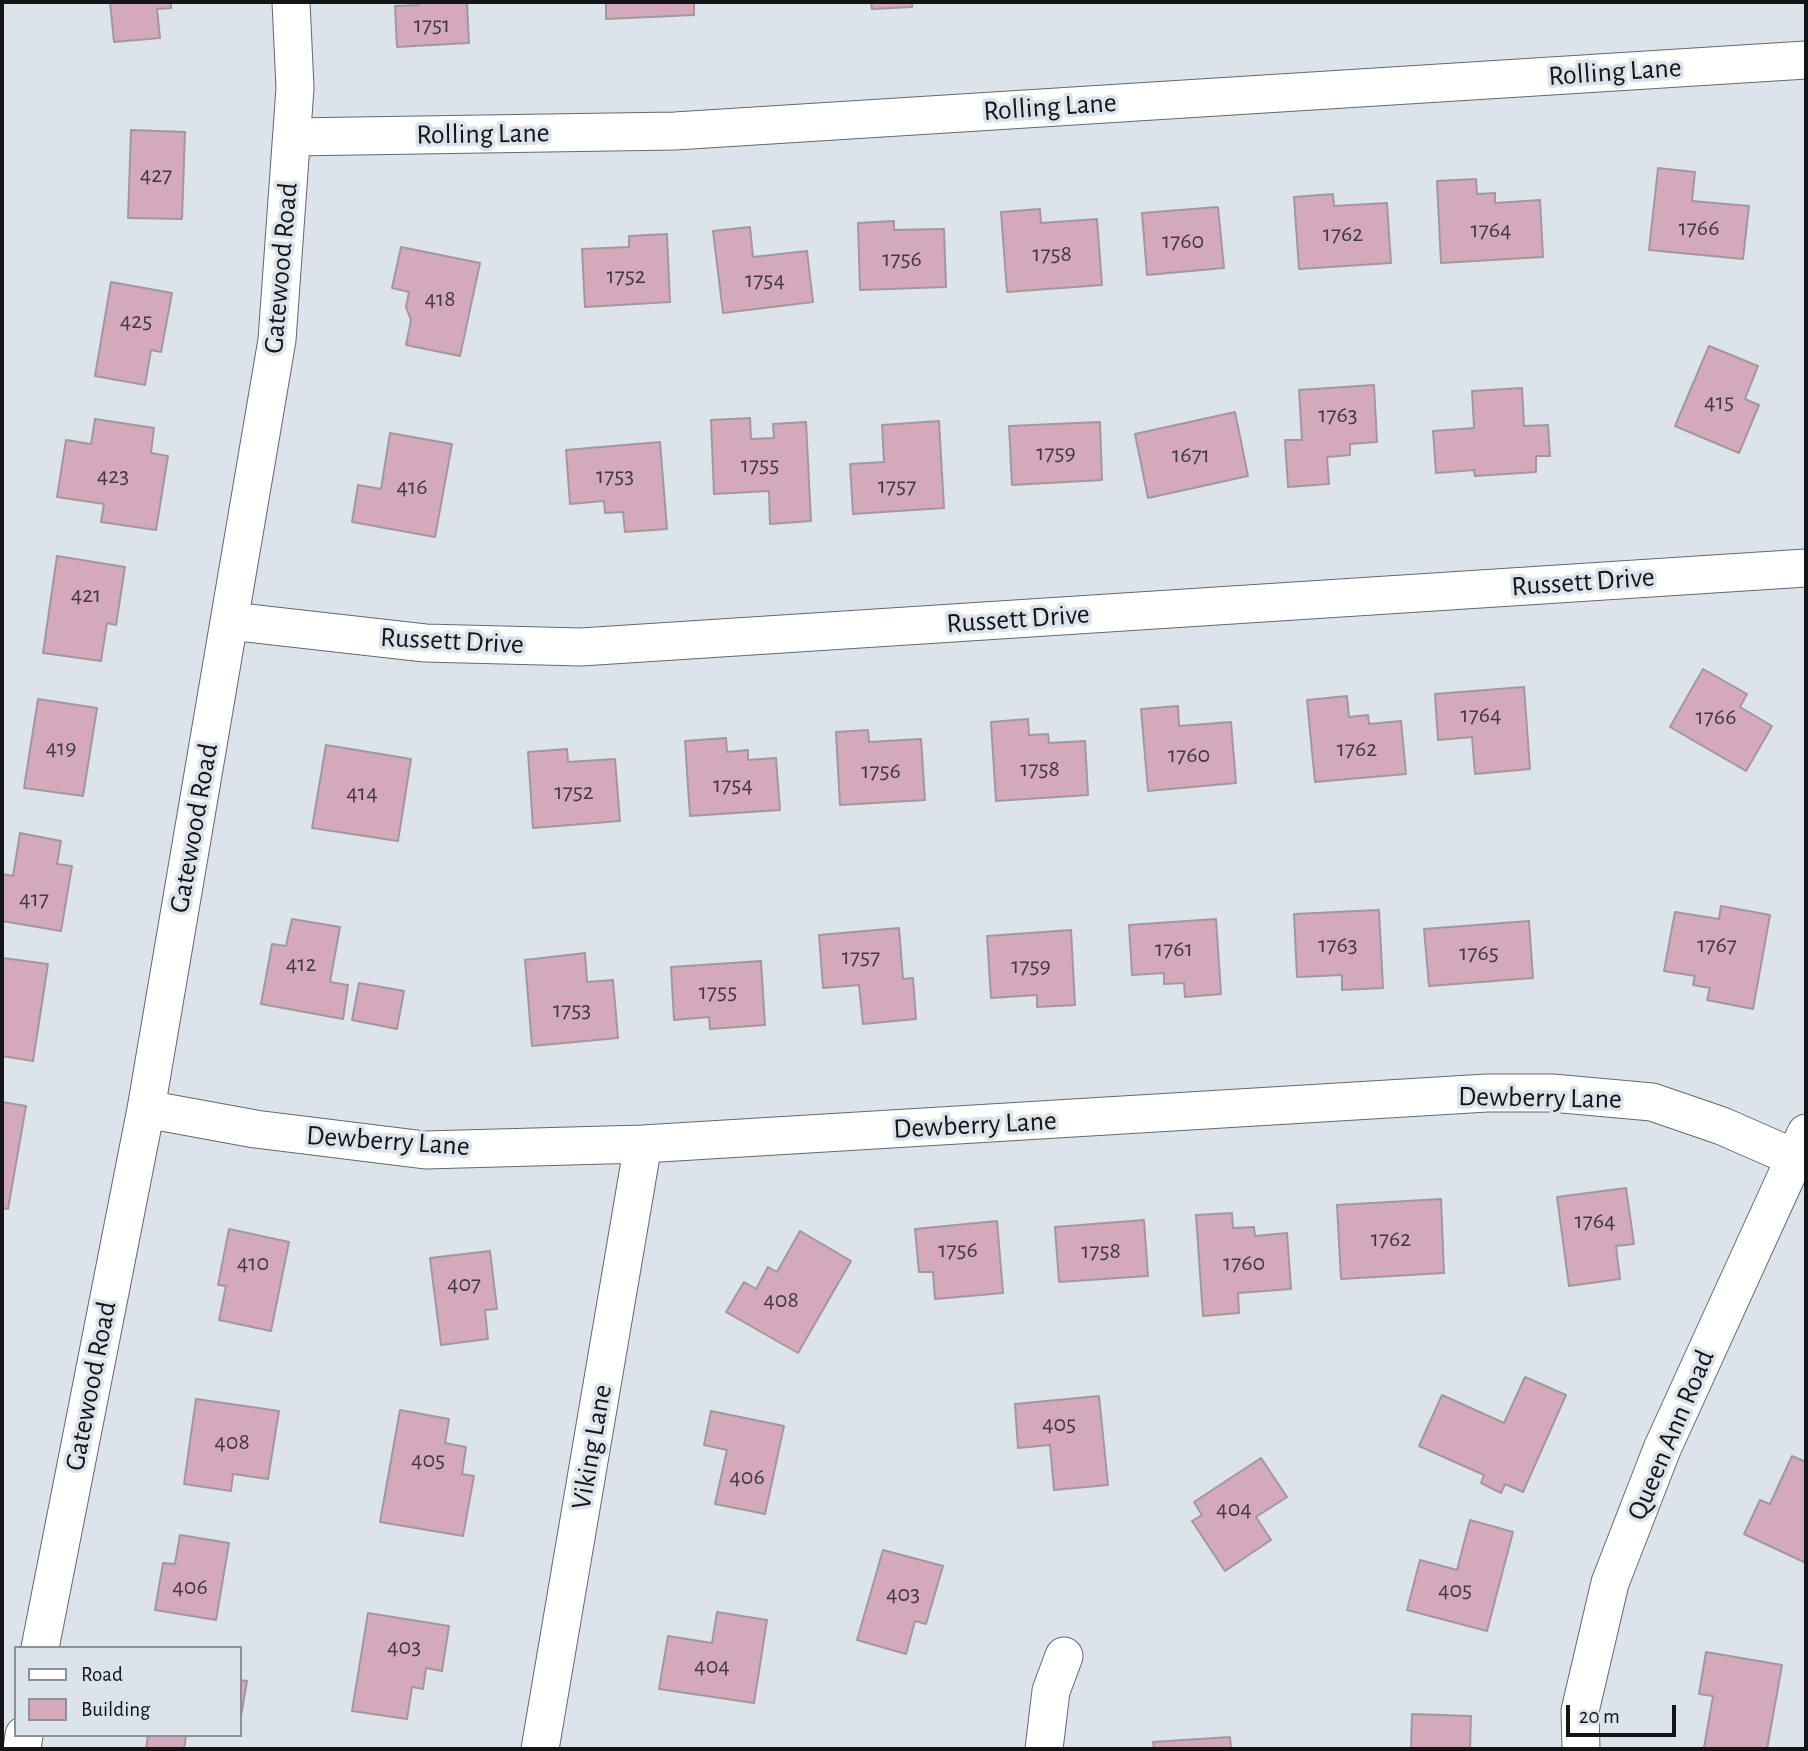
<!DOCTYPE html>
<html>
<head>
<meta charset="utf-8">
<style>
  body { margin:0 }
  #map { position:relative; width:1808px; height:1751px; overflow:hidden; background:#dce3ea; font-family:"Alegreya Sans",sans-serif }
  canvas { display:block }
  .frame { position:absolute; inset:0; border:4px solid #131517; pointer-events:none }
  .legend { position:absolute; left:14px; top:1646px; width:228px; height:91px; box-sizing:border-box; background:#dce3ea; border:2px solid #8c9196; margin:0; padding:9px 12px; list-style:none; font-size:21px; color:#131517 }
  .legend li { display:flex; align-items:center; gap:14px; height:35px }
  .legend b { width:35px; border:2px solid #8c9196 }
  .scale { position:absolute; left:1566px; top:1705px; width:110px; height:32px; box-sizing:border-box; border:4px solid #131517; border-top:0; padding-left:9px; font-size:21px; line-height:24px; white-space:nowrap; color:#131517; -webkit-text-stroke:5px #dce3ea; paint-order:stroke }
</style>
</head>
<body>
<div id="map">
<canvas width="1808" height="1751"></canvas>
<div class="frame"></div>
<ul class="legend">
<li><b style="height:9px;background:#fff"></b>Road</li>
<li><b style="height:19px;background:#d4a9bb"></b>Building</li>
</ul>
<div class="scale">20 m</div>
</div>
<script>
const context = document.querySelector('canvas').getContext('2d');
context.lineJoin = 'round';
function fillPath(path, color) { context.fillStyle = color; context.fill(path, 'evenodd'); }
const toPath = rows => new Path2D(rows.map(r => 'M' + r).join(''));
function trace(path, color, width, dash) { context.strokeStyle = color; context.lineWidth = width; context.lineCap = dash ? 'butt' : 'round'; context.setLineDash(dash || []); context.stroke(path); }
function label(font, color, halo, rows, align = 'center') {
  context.font = font + ' "Alegreya Sans",sans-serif'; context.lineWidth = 7; context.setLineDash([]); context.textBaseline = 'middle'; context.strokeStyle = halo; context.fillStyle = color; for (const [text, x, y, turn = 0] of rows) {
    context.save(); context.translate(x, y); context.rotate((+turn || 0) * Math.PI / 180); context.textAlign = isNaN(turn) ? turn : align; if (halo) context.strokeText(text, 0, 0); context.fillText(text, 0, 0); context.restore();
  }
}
const building = toPath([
  [110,2,171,2,171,8,157,9,160,38,114,42,110,2],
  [418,2,467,2,469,43,397,47,395,6,418,5,418,2],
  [606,2,694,2,694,15,606,19,606,2],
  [871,2,912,2,912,7,872,9,871,2],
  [131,130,185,132,182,219,128,218,131,130],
  [1658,168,1695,172,1692,201,1749,206,1743,259,1649,250,1658,168],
  [1476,179,1477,194,1495,193,1495,203,1540,200,1543,257,1441,263,1437,181,1476,179],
  [1333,194,1334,206,1387,203,1391,263,1299,269,1294,197,1333,194],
  [1218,207,1224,268,1147,275,1142,213,1218,207],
  [1040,209,1041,223,1097,219,1102,285,1007,292,1001,212,1040,209],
  [894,221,894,230,944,229,946,287,860,290,858,223,894,221],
  [750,227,753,257,807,251,813,302,723,313,713,231,750,227],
  [667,234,670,302,585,307,582,249,629,247,629,236,667,234],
  [401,247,480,263,460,356,406,345,411,320,406,307,409,292,392,288,401,247],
  [111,282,172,293,161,352,151,350,145,385,95,376,111,282],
  [1709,346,1758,366,1745,399,1759,405,1739,453,1675,426,1709,346],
  [1374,385,1377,442,1350,444,1350,455,1327,457,1329,484,1288,487,1285,440,1302,440,1299,390,1374,385],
  [1522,388,1524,426,1548,425,1550,456,1536,456,1536,472,1475,476,1474,470,1436,473,1433,431,1474,428,1472,391,1522,388],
  [1235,412,1248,476,1148,498,1135,434,1235,412],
  [750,418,751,439,774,438,773,424,806,422,811,521,770,524,769,491,714,494,711,420,750,418],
  [95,419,154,428,151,453,168,456,156,530,101,522,104,504,57,497,66,440,91,444,95,419],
  [939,421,944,508,853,514,850,464,884,462,882,425,939,421],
  [1100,422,1102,480,1012,485,1009,426,1100,422],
  [390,433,452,444,435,537,352,522,358,485,381,489,390,433],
  [660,442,667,529,625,532,623,512,605,513,604,501,570,504,566,450,660,442],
  [57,556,125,567,116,625,107,623,101,661,43,653,57,556],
  [1703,669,1747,694,1740,707,1772,726,1746,771,1670,727,1703,669],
  [1524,687,1530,769,1475,774,1472,737,1438,740,1435,694,1524,687],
  [1347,696,1349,717,1368,715,1369,724,1401,721,1406,774,1315,782,1307,700,1347,696],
  [38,699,97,708,83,796,24,788,38,699],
  [1178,706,1179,726,1231,722,1236,783,1148,791,1141,709,1178,706],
  [1028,719,1029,735,1048,734,1049,743,1085,741,1088,795,996,801,991,722,1028,719],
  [868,730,869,742,921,739,925,800,840,805,836,732,868,730],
  [726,738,727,752,748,750,748,760,776,758,780,810,690,816,685,741,726,738],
  [326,745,411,759,398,841,312,828,326,745],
  [567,749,568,762,615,759,620,821,533,828,528,752,567,749],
  [20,833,61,841,57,864,72,866,61,931,2,921,2,874,13,876,20,833],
  [1721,906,1770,915,1753,1009,1707,1000,1710,988,1693,985,1695,976,1664,971,1675,912,1719,919,1721,906],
  [1379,910,1383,988,1342,990,1342,975,1297,977,1294,914,1379,910],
  [292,919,340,927,330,982,348,985,343,1019,261,1004,272,944,286,946,292,919],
  [1216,919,1221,994,1185,997,1184,983,1164,984,1164,973,1132,975,1129,925,1216,919],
  [1529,921,1533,978,1429,986,1424,929,1529,921],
  [899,928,903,979,913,978,916,1019,863,1024,859,985,823,988,819,935,899,928],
  [1071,930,1075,1005,1037,1007,1037,995,991,998,987,936,1071,930],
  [585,953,587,982,613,980,618,1038,532,1046,525,960,585,953],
  [3,958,48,964,33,1061,2,1056,3,958],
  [761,961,765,1025,710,1029,709,1017,674,1020,671,967,761,961],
  [359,983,404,991,397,1029,352,1020,359,983],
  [2,1102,26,1106,8,1209,2,1208,2,1102],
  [1626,1188,1634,1244,1616,1246,1620,1279,1569,1286,1557,1197,1626,1188],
  [1441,1199,1444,1273,1341,1279,1337,1205,1441,1199],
  [1232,1213,1233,1228,1254,1227,1255,1236,1287,1233,1291,1289,1238,1293,1239,1313,1203,1316,1196,1215,1232,1213],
  [1144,1220,1148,1276,1059,1282,1055,1227,1144,1220],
  [997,1221,1003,1293,935,1299,933,1272,919,1272,915,1229,997,1221],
  [229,1229,289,1242,271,1331,219,1320,226,1286,218,1285,229,1229],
  [800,1231,851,1261,798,1353,726,1312,744,1282,756,1289,768,1267,777,1272,800,1231],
  [490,1251,497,1309,485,1310,488,1339,441,1345,430,1258,490,1251],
  [1525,1377,1566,1395,1523,1492,1505,1484,1501,1493,1481,1483,1484,1475,1419,1446,1442,1395,1504,1423,1525,1377],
  [1099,1396,1108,1485,1054,1490,1050,1445,1018,1448,1015,1404,1099,1396],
  [196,1399,279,1411,268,1479,233,1474,231,1491,184,1484,196,1399],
  [400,1410,449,1419,445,1443,466,1447,462,1474,474,1476,463,1536,380,1522,400,1410],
  [711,1411,784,1426,765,1514,715,1504,727,1450,704,1445,711,1411],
  [1792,1456,1806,1462,1806,1563,1744,1534,1760,1500,1770,1504,1792,1456],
  [1261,1458,1287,1497,1256,1517,1271,1540,1225,1571,1192,1521,1202,1515,1194,1502,1261,1458],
  [1470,1520,1513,1532,1487,1631,1407,1610,1420,1560,1457,1570,1470,1520],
  [180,1535,229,1543,216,1620,155,1610,163,1563,175,1564,180,1535],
  [883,1550,943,1566,926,1624,915,1621,906,1654,857,1640,883,1550],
  [717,1612,767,1620,754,1703,659,1689,668,1636,712,1643,717,1612],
  [368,1613,449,1626,442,1671,426,1668,423,1689,412,1687,407,1719,352,1711,368,1613],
  [1706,1652,1782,1665,1767,1749,1704,1748,1713,1696,1699,1694,1706,1652],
  [240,1680,247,1681,240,1722,240,1680],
  [1412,1714,1471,1716,1470,1749,1411,1749,1412,1714],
  [148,1735,186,1735,184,1749,146,1749,148,1735],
  [1230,1737,1231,1749,1154,1749,1153,1742,1230,1737]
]);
fillPath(building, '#d4a9bb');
trace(building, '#a2989c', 2);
const minor = toPath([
  [292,137,675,131,1806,60],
  [230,621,425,643,581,647,1806,568],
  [146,1109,255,1129,425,1150,643,1144,1487,1093,1552,1093,1652,1102,1722,1126,1795,1158],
  [40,1648,146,1109,277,340,295,88,291,2],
  [22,1749,24,1735],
  [540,1749,643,1144],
  [1044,1749,1051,1691,1064,1656],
  [1581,1749,1580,1711,1610,1583,1662,1449,1806,1133]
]);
trace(minor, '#62696f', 39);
trace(minor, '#fff', 37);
label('24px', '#433a40', null, [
  ["1751",432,25],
  ["427",156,175],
  ["1766",1699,228],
  ["1764",1491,230],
  ["1762",1343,234],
  ["1760",1183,241],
  ["1758",1052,254],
  ["1756",902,259],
  ["1752",626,276],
  ["1754",765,280],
  ["418",440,299],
  ["425",136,321],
  ["415",1719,402],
  ["1763",1338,415],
  ["1759",1056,453],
  ["1671",1191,455],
  ["1755",760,465],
  ["423",113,476],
  ["1753",615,476],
  ["1757",897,486],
  ["416",412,487],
  ["421",86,595],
  ["1764",1481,715],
  ["1766",1716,717],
  ["419",61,748],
  ["1762",1357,749],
  ["1760",1189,755],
  ["1758",1040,769],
  ["1756",881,771],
  ["1754",733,785],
  ["1752",574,792],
  ["414",362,793],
  ["417",34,899],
  ["1763",1338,945],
  ["1767",1717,945],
  ["1761",1174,949],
  ["1765",1479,953],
  ["1757",861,957],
  ["412",301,964],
  ["1759",1031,966],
  ["1755",718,992],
  ["1753",572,1010],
  ["1764",1595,1221],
  ["1762",1391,1239],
  ["1756",958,1250],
  ["1758",1101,1251],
  ["410",253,1263],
  ["1760",1244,1263],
  ["407",464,1284],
  ["408",781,1300],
  ["405",1059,1424],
  ["408",232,1442],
  ["405",428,1460],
  ["406",747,1477],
  ["404",1234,1509],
  ["406",190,1587],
  ["405",1455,1590],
  ["403",903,1594],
  ["403",404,1647],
  ["404",712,1666]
]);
label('28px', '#131517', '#dce3ea', [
  ["Rolling Lane",1615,72,-4],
  ["Rolling Lane",1050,107,-4],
  ["Rolling Lane",483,134,-1],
  ["Gatewood Road",281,268,-85],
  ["Russett Drive",1583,582,-4],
  ["Russett Drive",1018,619,-4],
  ["Russett Drive",452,641,3],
  ["Gatewood Road",194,828,-80],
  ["Dewberry Lane",1540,1098,1],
  ["Dewberry Lane",975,1125,-3],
  ["Dewberry Lane",388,1141,4],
  ["Gatewood Road",91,1386,-79],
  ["Queen Ann Road",1671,1435,-67],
  ["Viking Lane",592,1447,-80]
]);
</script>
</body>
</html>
